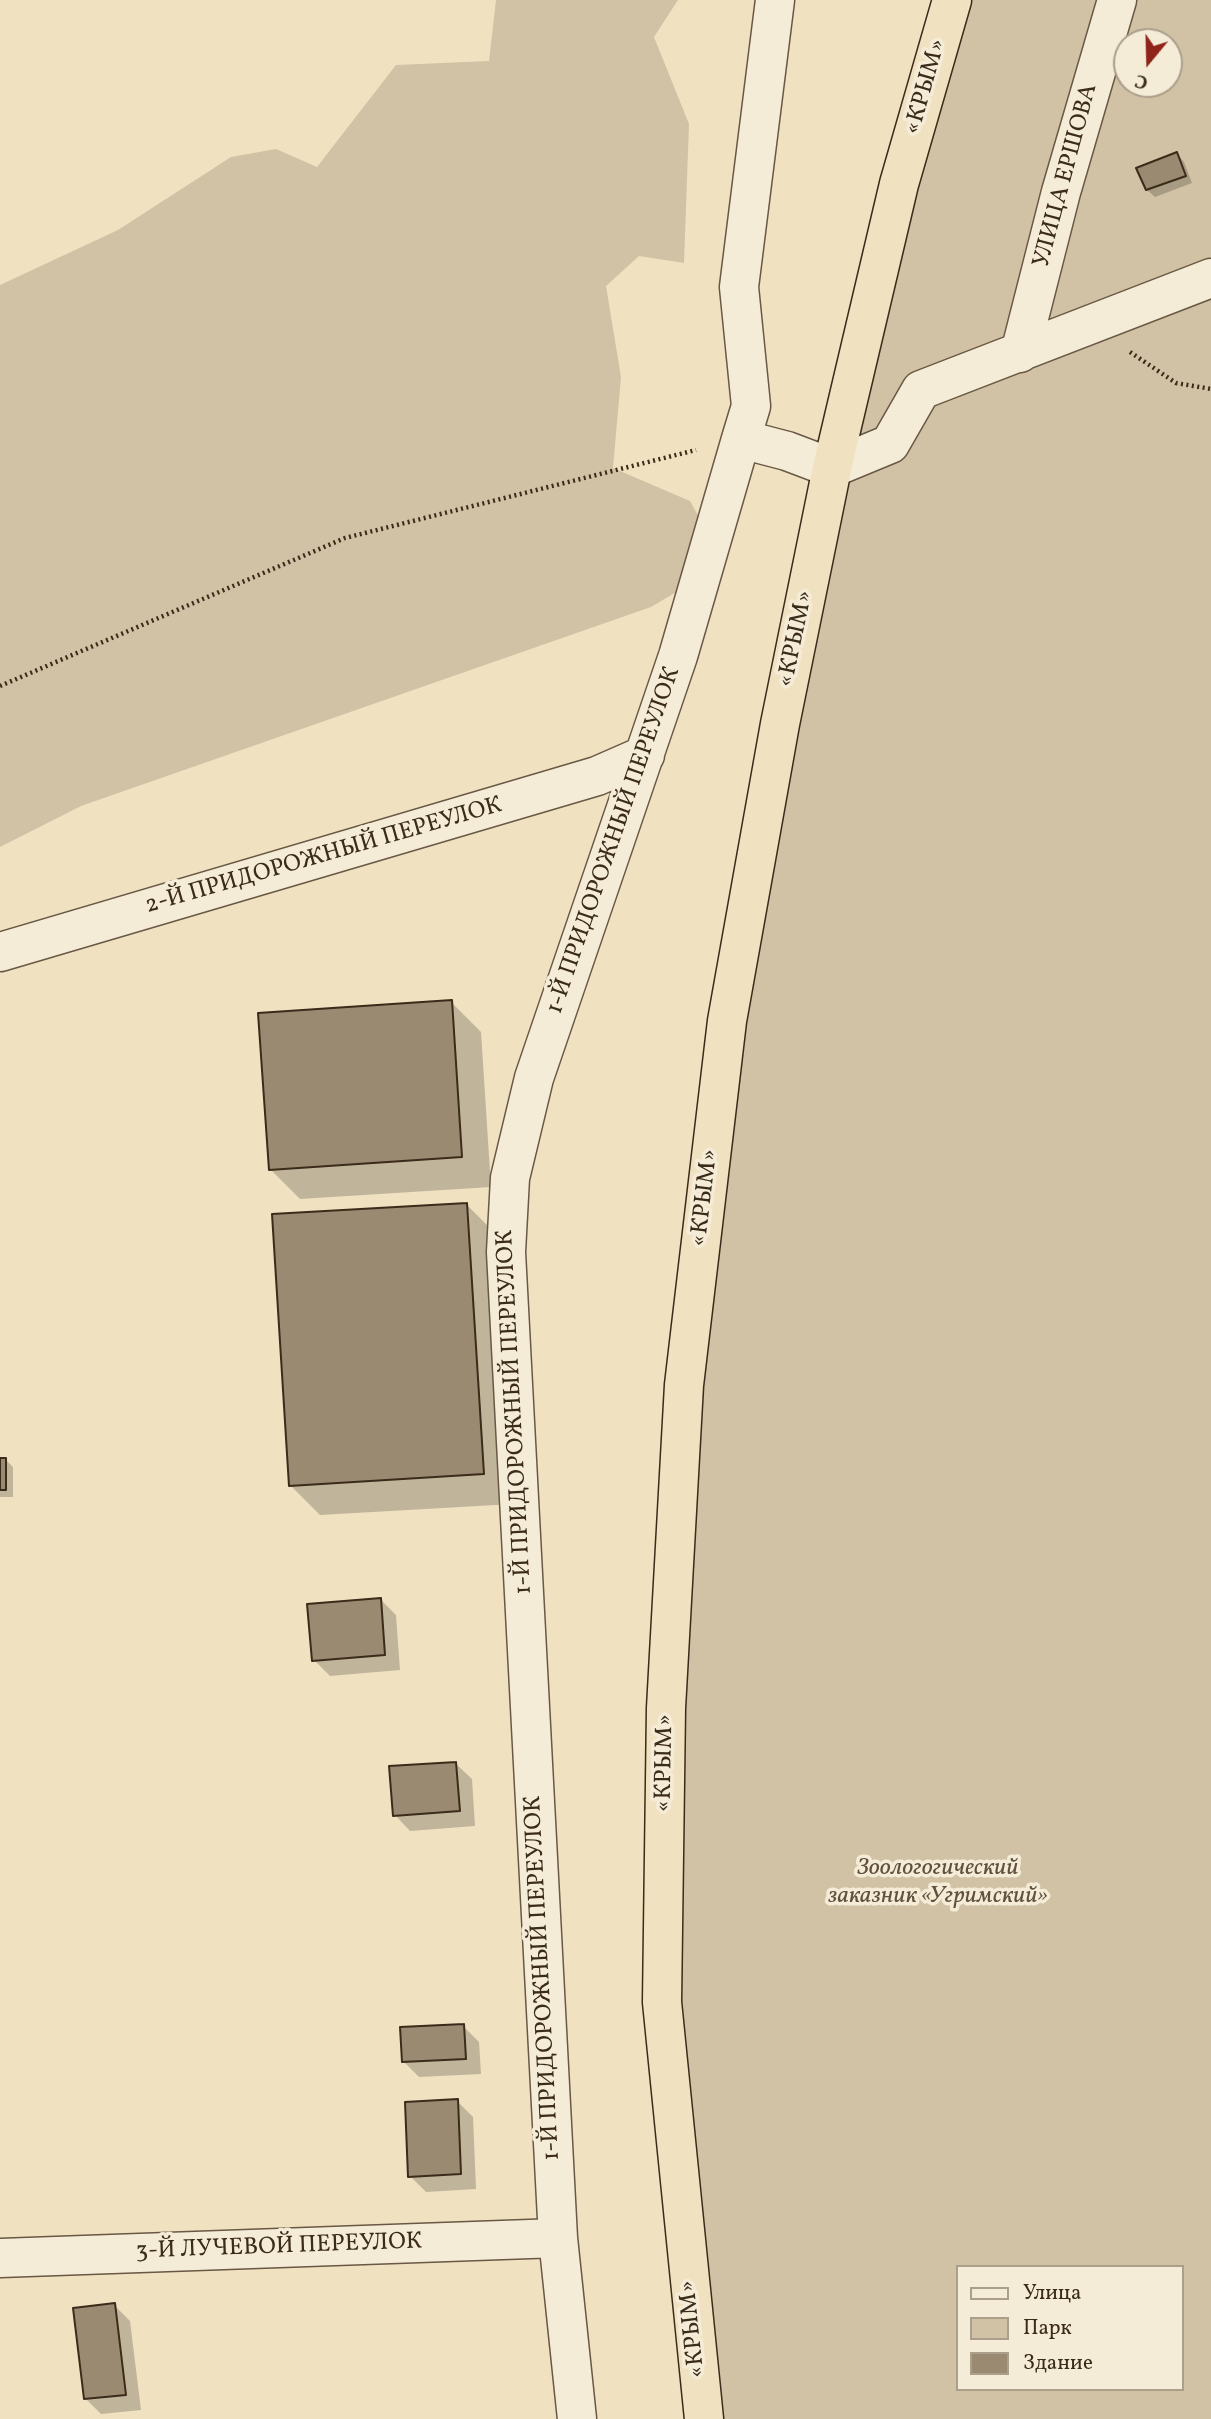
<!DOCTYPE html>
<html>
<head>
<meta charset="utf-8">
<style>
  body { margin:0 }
  #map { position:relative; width:1211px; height:2419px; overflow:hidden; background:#f0e1c1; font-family:Vollkorn,serif }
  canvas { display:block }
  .legend { position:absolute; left:956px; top:2265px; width:228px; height:126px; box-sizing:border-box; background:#f5ecd7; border:2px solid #ab9f8b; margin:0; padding:9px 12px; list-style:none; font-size:21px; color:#3b2b1a }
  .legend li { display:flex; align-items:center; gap:14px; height:35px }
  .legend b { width:35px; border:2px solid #ab9f8b }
  .north { position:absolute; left:1113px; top:28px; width:70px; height:70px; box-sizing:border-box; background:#f5ecd7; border:2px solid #ab9f8b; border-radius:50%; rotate:199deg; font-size:19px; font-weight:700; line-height:28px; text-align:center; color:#3b2b1a }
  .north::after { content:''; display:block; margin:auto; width:24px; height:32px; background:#8f2418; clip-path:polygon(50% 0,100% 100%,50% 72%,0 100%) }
</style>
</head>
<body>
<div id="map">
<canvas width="1211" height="2419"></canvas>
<ul class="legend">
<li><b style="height:9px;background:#f5ecd7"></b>Улица</li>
<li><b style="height:19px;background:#d1c2a5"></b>Парк</li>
<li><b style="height:19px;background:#998a71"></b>Здание</li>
</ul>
<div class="north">С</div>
</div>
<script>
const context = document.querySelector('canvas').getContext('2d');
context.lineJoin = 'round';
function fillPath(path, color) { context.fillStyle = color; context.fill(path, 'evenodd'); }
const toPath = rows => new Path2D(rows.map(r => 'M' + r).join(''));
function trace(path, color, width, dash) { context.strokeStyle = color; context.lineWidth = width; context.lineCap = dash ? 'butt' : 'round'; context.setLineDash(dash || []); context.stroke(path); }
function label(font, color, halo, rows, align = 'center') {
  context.font = font + ' Vollkorn,serif'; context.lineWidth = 7; context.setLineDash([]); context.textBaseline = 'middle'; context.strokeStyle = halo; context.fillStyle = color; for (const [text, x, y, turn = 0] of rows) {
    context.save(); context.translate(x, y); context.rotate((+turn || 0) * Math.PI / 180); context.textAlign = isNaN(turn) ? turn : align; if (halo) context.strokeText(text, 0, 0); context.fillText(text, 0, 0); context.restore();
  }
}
fillPath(toPath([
  [496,0,678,0,654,37,689,124,684,263,639,256,606,286,621,377,613,468,690,501,712,541,693,582,651,607,81,806,0,847,0,285,118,230,231,157,276,149,317,167,396,65,489,61],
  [952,0,1211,0,1211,2419,704,2419,662,2002,727,1021],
  [1127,42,1169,42,1169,84,1127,84],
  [957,2267,1181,2267,1181,2389,957,2389]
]), '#d1c2a5');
fillPath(toPath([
  [1177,154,1184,162,1192,183,1155,197,1147,190],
  [451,1002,481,1032,491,1187,300,1199,270,1169],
  [467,1205,496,1234,513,1504,320,1515,290,1485],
  [0,1459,6,1460,13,1467,13,1497,0,1497],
  [380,1599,396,1615,400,1670,330,1676,314,1660],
  [456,1764,472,1779,475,1826,410,1831,395,1815],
  [463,2026,479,2042,481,2074,419,2077,403,2061],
  [457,2101,473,2117,476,2189,426,2192,410,2176],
  [114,2305,130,2321,141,2410,101,2414,85,2398]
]), '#0003');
const building = toPath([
  [1177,152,1186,176,1146,190,1136,168,1177,152],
  [452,1000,462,1157,269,1170,258,1013,452,1000],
  [467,1203,484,1474,289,1486,272,1214,467,1203],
  [0,1458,6,1458,6,1490,0,1490,0,1458],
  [381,1598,385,1655,312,1661,307,1604,381,1598],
  [456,1762,460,1811,393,1816,389,1766,456,1762],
  [464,2024,466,2059,402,2062,400,2027,464,2024],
  [458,2099,461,2174,408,2177,405,2102,458,2099],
  [115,2303,126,2395,84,2399,73,2308,115,2303]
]);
fillPath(building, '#998a71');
trace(building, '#3b2b1a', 2);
const minor = toPath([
  [775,0,739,287,751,406,741,439,787,451,832,468,890,444,921,390,1211,278],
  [1020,353,1061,192,1117,0],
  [0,952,597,776,645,755],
  [0,2258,558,2238],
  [577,2419,558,2238,506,1252,510,1178,534,1078,678,656,741,439]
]);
const highway = toPath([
  [704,2419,662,2002,666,1708,684,1385,727,1021,780,724,832,468,899,184,952,0]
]);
trace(minor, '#685844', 41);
trace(highway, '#3b2b1a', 41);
trace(toPath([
  [1130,352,1176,383,1211,389],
  [0,686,345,538,696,450]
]), '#3b2b1a', 4.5, [2, 3.5]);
trace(minor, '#f5ecd7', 38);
trace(highway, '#f0e1c1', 38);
label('24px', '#3b2b1a', '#f5ecd7', [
  ["«КРЫМ»",927,87,-74],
  ["УЛИЦА ЕРШОВА",1067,176,-75],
  ["«КРЫМ»",797,639,-78],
  ["1-Й ПРИДОРОЖНЫЙ ПЕРЕУЛОК",615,841,-71],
  ["2-Й ПРИДОРОЖНЫЙ ПЕРЕУЛОК",324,857,-16],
  ["«КРЫМ»",706,1198,-83],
  ["1-Й ПРИДОРОЖНЫЙ ПЕРЕУЛОК",516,1412,-93],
  ["«КРЫМ»",666,1763,-89],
  ["1-Й ПРИДОРОЖНЫЙ ПЕРЕУЛОК",544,1978,-93],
  ["3-Й ЛУЧЕВОЙ ПЕРЕУЛОК",279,2248,-2],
  ["«КРЫМ»",694,2329,-96]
]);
label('italic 24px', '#60513d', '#f5ecd7', [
  ["Зоологогический",938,1870],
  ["заказник «Угримский»",938,1898]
]);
</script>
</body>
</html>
